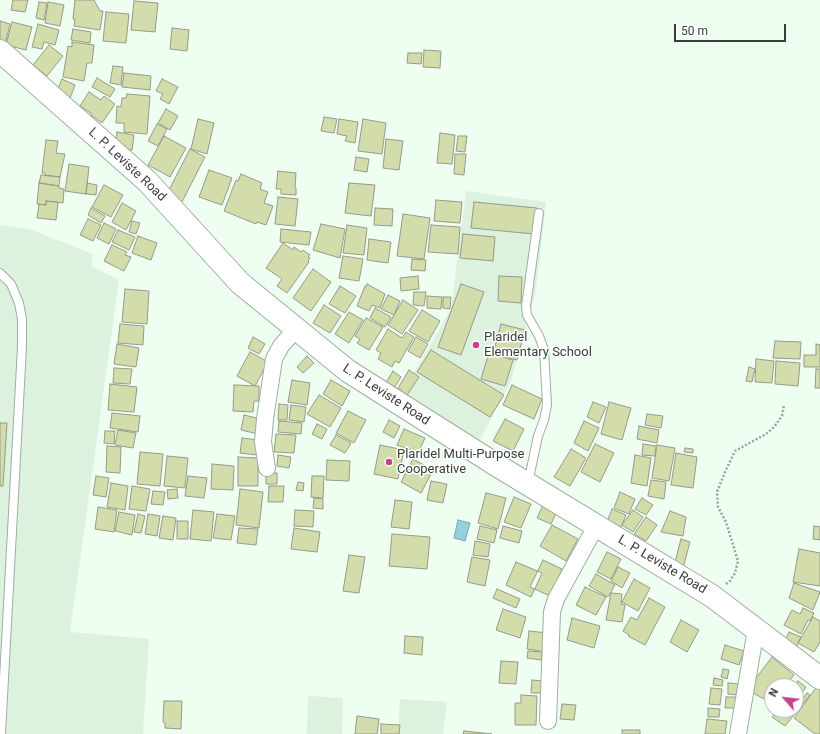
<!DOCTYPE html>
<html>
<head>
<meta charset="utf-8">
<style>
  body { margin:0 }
  #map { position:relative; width:820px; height:734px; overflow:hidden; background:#eefef0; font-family:Roboto,sans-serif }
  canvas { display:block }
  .north { position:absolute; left:764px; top:678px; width:40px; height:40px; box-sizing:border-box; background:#fff; border:1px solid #afb2b0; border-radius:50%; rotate:298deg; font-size:11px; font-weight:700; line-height:16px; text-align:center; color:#383e39 }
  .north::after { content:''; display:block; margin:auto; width:14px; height:18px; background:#c4438d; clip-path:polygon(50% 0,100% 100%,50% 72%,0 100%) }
  .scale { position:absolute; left:674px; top:24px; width:112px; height:18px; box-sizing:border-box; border:2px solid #383e39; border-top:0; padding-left:5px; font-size:12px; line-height:14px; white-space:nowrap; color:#383e39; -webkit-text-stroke:3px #fff; paint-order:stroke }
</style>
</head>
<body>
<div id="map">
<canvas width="820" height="734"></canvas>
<div class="north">N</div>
<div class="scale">50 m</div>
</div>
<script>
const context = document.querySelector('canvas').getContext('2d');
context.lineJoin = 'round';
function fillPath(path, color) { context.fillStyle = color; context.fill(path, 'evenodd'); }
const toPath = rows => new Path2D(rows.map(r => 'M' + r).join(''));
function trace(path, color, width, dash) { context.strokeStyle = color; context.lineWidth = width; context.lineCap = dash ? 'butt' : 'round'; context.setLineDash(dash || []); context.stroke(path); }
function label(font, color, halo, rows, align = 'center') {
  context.font = font + ' Roboto,sans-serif'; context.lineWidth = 3; context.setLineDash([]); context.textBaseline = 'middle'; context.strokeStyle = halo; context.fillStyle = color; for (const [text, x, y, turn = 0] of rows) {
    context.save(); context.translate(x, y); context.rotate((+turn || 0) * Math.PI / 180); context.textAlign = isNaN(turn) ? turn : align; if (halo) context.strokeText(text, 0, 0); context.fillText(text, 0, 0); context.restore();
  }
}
fillPath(toPath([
  [466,191,546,202,536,291,511,381,475,449,398,400,451,309],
  [0,225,29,229,93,254,91,266,119,280,70,632,149,639,143,734,0,734],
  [308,696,343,698,342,734,307,734],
  [400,699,447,702,443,734,398,734]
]), '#dcf1de');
const water = toPath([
  [458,520,470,523,465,541,454,538,458,520]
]);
fillPath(water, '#94d1df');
trace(water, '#78a5ad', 1);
const building = toPath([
  [13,0,28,0,25,12,11,10,13,0],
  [75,0,94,0,100,11,103,11,100,30,74,26,75,19,73,19,75,0],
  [134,1,158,3,155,32,131,30,134,1],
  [39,2,47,3,44,20,36,18,39,2],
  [48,2,64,5,60,26,45,23,48,2],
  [106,12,129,14,126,43,103,41,106,12],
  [0,21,10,24,5,44,0,42,0,21],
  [12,22,32,27,26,50,6,45,12,22],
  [38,24,59,30,55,45,44,42,42,49,32,47,38,24],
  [172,28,189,30,187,51,170,49,172,28],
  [73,29,91,32,90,43,71,40,73,29],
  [72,42,94,45,92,63,87,63,84,81,63,77,68,46,72,47,72,42],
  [49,45,63,56,47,76,33,65,49,45],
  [424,50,441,51,440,68,423,67,424,50],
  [408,53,422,53,421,64,407,63,408,53],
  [113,66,123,67,121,85,110,83,113,66],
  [124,73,151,76,150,90,122,87,124,73],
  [97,78,115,89,110,97,92,87,97,78],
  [62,79,75,85,69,101,55,95,62,79],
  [162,79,178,87,169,104,160,99,163,94,156,91,162,79],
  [89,92,101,100,104,96,115,104,102,123,91,115,92,114,80,106,89,92],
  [127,94,150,96,147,134,124,132,124,123,116,123,117,106,121,107,122,98,126,98,127,94],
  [166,109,178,116,170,130,158,123,166,109],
  [324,117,337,119,334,133,321,131,324,117],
  [198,119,214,123,207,154,191,149,198,119],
  [339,119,358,122,355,143,345,141,347,136,337,134,339,119],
  [363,119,386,123,382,154,358,151,363,119],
  [157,124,167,129,158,146,148,141,157,124],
  [117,132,134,135,132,150,115,148,117,132],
  [440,133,455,135,452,164,437,163,440,133],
  [164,136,186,148,170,177,148,165,164,136],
  [458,136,467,136,465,152,456,151,458,136],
  [386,139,403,141,399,170,383,168,386,139],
  [46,140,58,141,56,153,65,154,60,177,45,175,45,173,42,173,46,140],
  [190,149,205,157,182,202,167,194,190,149],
  [455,154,466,154,464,175,454,174,455,154],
  [356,157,369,159,367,172,354,170,356,157],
  [69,164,89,167,86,194,65,191,69,164],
  [209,170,232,178,222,205,199,197,209,170],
  [278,171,296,173,295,188,296,188,296,195,281,194,281,189,276,189,278,171],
  [241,174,262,183,260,189,268,192,264,203,273,206,266,225,257,222,256,224,224,211,236,180,238,181,241,174],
  [41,175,60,177,59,186,39,183,41,175],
  [39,183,59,186,59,188,64,189,63,203,46,201,46,205,37,204,39,183],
  [87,183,97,185,96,195,86,194,87,183],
  [349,183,375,185,371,216,345,213,349,183],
  [104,185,123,195,111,217,92,207,104,185],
  [278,197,298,199,295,226,275,224,278,197],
  [436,200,462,202,460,223,434,221,436,200],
  [46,201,58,202,56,220,37,218,39,204,46,205,46,201],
  [474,202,537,208,534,234,471,228,474,202],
  [122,203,136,211,126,230,112,222,122,203],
  [91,208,105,216,101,223,88,215,91,208],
  [375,208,393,209,392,226,374,225,375,208],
  [403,214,430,218,424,259,397,256,403,214],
  [88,219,101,225,93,241,80,235,88,219],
  [132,221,140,223,136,234,129,232,132,221],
  [104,223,116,229,109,244,97,238,104,223],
  [321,224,345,229,340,258,313,250,321,224],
  [347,225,367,228,364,255,343,253,347,225],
  [431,225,460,227,458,254,428,252,431,225],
  [281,229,311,232,309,245,280,242,281,229],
  [118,230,135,237,129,250,112,242,118,230],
  [463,234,495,237,493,261,460,258,463,234],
  [138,236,157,243,151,260,132,253,138,236],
  [369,239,391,242,388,263,367,260,369,239],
  [283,243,293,250,294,247,301,252,303,250,310,255,308,257,310,258,308,261,309,262,287,293,277,286,282,279,266,268,283,243],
  [112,245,127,252,125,255,131,257,124,271,104,261,112,245],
  [343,256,363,259,359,281,339,278,343,256],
  [412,259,426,260,425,271,411,270,412,259],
  [313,269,331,282,311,311,293,298,313,269],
  [418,276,419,289,401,291,400,278,418,276],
  [499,276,522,277,521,303,498,301,499,276],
  [367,284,385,294,380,308,372,305,369,311,357,306,365,286,366,287,367,284],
  [461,284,484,292,461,355,438,347,461,284],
  [340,286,356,296,345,313,329,304,340,286],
  [125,289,149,291,147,324,122,322,125,289],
  [414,292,426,292,424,306,413,305,414,292],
  [388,295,400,301,394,315,381,309,388,295],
  [427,296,442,297,441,309,427,308,427,296],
  [443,297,451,297,450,309,443,308,443,297],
  [403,300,418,310,402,334,388,325,403,300],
  [324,305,341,316,330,333,313,323,324,305],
  [375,308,391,317,385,327,370,318,375,308],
  [422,310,440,321,428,342,409,331,422,310],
  [349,312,363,320,349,343,335,334,349,312],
  [366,318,383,327,369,350,357,343,360,339,355,336,366,318],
  [120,324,144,326,143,345,118,343,120,324],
  [501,324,525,330,517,360,493,354,501,324],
  [388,329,402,338,406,332,414,337,399,363,395,361,392,367,378,359,381,353,376,350,388,329],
  [253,337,265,344,259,354,248,348,253,337],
  [416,337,428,344,420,358,408,351,416,337],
  [775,341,801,342,800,359,773,358,775,341],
  [117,344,139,348,136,367,114,364,117,344],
  [816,344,820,345,820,367,804,367,804,355,816,355,816,344],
  [431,350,504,395,490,417,417,372,431,350],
  [250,352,268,362,255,386,237,376,250,352],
  [489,353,513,360,505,386,481,379,489,353],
  [307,356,314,363,303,373,297,367,307,356],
  [756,359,774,361,772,383,755,382,756,359],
  [776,361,800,363,798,386,775,384,776,361],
  [749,367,755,369,752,382,746,381,749,367],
  [114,368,132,369,130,384,113,383,114,368],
  [816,369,820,369,820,388,815,388,816,369],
  [409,370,419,377,407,395,398,388,409,370],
  [393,371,401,377,392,391,384,386,393,371],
  [292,380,310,383,307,405,288,402,292,380],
  [331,380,350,391,342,406,323,394,331,380],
  [110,384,137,387,134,412,108,410,110,384],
  [234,385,259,386,259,401,254,401,253,412,233,411,234,385],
  [512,385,542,399,534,419,503,405,512,385],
  [319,395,341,408,330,427,307,414,319,395],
  [593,402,606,407,599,423,587,417,593,402],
  [609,402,631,408,622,440,601,434,609,402],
  [279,404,288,405,287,420,278,420,279,404],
  [291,405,306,407,304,422,289,420,291,405],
  [348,411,366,420,354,443,336,433,348,411],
  [112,413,140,416,138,432,110,428,112,413],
  [647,414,663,416,661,428,645,425,647,414],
  [244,415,261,419,258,434,241,430,244,415],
  [505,419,524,429,513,451,493,441,505,419],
  [389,420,400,426,394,438,383,432,389,420],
  [279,421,302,423,301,434,278,432,279,421],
  [584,421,599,428,588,451,574,443,584,421],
  [0,423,7,423,3,486,0,486,0,423],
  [317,424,327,429,322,439,312,434,317,424],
  [639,426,659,430,657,443,637,439,639,426],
  [404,429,425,438,418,453,397,445,404,429],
  [118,430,136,433,133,448,115,445,118,430],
  [105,431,115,431,114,444,104,443,105,431],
  [276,434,296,435,294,453,274,452,276,434],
  [336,435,351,443,345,453,330,445,336,435],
  [242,438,259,440,257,455,240,453,242,438],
  [595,444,614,453,600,482,581,472,595,444],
  [643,444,656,446,655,456,642,455,643,444],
  [380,445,404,450,398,479,374,474,380,445],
  [657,445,675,448,669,481,652,478,657,445],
  [107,446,121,447,120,473,106,472,107,446],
  [685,448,693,449,693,453,684,452,685,448],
  [571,449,586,458,570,486,554,477,571,449],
  [140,452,163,454,160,486,137,484,140,452],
  [676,453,697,457,693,488,671,485,676,453],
  [278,455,291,457,289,468,277,466,278,455],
  [635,455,651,458,647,486,631,483,635,455],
  [167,456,188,458,185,488,164,486,167,456],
  [238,457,258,458,258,486,238,486,238,457],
  [413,459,433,470,421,493,401,482,413,459],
  [327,460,350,461,349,481,326,480,327,460],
  [212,464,234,466,233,490,211,489,212,464],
  [266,473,277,473,277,484,266,484,266,473],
  [96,476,109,478,106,497,93,495,96,476],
  [188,476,207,478,204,498,185,496,188,476],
  [312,476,324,476,323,498,311,497,312,476],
  [651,480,666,482,664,499,648,496,651,480],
  [431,481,447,484,443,503,427,500,431,481],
  [298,482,304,483,303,491,296,490,298,482],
  [111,483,128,486,125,510,107,507,111,483],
  [132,486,150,489,146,511,129,509,132,486],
  [269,486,284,486,283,502,268,502,269,486],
  [177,489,178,498,168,499,167,490,177,489],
  [240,489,263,492,259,528,236,525,240,489],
  [153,491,165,492,163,505,151,504,153,491],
  [620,492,635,499,629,514,614,508,620,492],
  [486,493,506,498,498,529,478,523,486,493],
  [514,497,531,504,521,528,504,522,514,497],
  [314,498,323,499,323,509,313,508,314,498],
  [642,498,653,505,646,515,635,509,642,498],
  [395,500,412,502,409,529,391,527,395,500],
  [544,503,558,509,551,524,537,518,544,503],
  [98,507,117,510,114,532,95,529,98,507],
  [612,509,626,515,620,530,606,524,612,509],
  [193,510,214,512,211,541,190,539,193,510],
  [295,510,314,511,313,527,294,526,295,510],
  [633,510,643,517,633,532,622,525,633,510],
  [670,511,686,517,683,536,661,532,670,511],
  [119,512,135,515,132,535,115,531,119,512],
  [138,514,145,516,141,533,134,532,138,514],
  [148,514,160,516,157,536,145,534,148,514],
  [217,514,235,516,231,540,213,538,217,514],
  [163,516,176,518,173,540,159,538,163,516],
  [646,517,657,525,646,541,634,534,646,517],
  [177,521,188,521,188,539,177,539,177,521],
  [552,525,578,539,566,561,540,546,552,525],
  [480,526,497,530,494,543,477,539,480,526],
  [503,526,522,531,519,543,500,538,503,526],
  [814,526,820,527,820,540,813,539,814,526],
  [239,528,258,529,256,545,237,543,239,528],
  [294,528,320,532,317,552,291,549,294,528],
  [392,534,430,537,427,569,389,566,392,534],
  [681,539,690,542,682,572,673,570,681,539],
  [475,541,490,544,488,557,473,555,475,541],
  [799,549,820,553,820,586,793,582,799,549],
  [607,552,621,559,611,579,597,572,607,552],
  [349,555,365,557,359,593,343,591,349,555],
  [472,557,490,560,485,586,467,582,472,557],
  [543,560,562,569,550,596,530,587,543,560],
  [516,562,542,573,531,597,506,585,516,562],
  [618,567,630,573,622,588,611,581,618,567],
  [596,574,615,585,608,597,589,586,596,574],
  [634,579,650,588,638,611,622,602,634,579],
  [794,583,820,592,813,610,789,598,794,583],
  [585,587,606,597,596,615,576,605,585,587],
  [497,589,520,599,516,608,493,598,497,589],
  [611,593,622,594,621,604,625,605,622,622,606,620,611,593],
  [649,598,665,607,645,645,628,636,629,635,623,631,631,617,637,620,649,598],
  [803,608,814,613,810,621,808,620,801,634,784,625,792,610,800,614,803,608],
  [503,609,526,617,520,638,496,630,503,609],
  [813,617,820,621,820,642,814,652,798,643,813,617],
  [572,618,600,626,594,648,567,640,572,618],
  [681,620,699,630,687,652,670,642,681,620],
  [529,631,548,633,546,652,527,649,529,631],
  [789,632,801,637,795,650,783,644,789,632],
  [405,636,423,637,422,655,404,653,405,636],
  [725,645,744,651,739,665,721,659,725,645],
  [528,651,542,652,541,660,527,658,528,651],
  [772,657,794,675,785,686,772,686,772,700,770,702,747,690,772,657],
  [501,661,518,662,516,684,499,683,501,661],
  [723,669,729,670,727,679,721,677,723,669],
  [714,678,723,680,722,686,713,685,714,678],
  [532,680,544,681,544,693,531,693,532,680],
  [798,681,806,687,796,701,796,686,795,686,798,681],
  [728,683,739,684,739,695,728,694,728,683],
  [819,684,820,686,820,734,815,734,794,718,819,684],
  [711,688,722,689,720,705,709,704,711,688],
  [807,693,810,695,785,726,772,717,778,710,796,710,796,707,807,693],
  [521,695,537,696,536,725,515,725,515,703,521,703,521,695],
  [726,697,739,697,738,708,725,708,726,697],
  [164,701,182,701,181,729,165,728,165,723,163,722,164,701],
  [562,704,576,705,574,720,560,719,562,704],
  [708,708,720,709,719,717,708,717,708,708],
  [357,716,379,719,377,734,355,734,357,716],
  [707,719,727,721,725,734,705,734,707,719],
  [381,724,400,725,399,734,381,734,381,724],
  [622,730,640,730,640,734,622,734,622,730],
  [464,731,492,734,463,734,464,731]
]);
fillPath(building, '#d3ddac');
trace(building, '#969a8a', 1);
const lane = toPath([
  [0,273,11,284,19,303,22,319,22,347,1,734],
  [528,483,538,436,544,420,547,405,544,350,539,336,527,315,526,306,539,213]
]);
const street = toPath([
  [267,468,263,442,265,419,274,359,281,346,296,329],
  [548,721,552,612,556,599,596,526],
  [738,734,756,629]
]);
const secondary = toPath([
  [0,51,147,181,240,283,348,371,498,466,712,596,820,678]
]);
trace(lane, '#a0aea1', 10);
trace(street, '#a0aea1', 18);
trace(secondary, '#a0aea1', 24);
trace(toPath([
  [726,584,730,581,735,573,738,561,726,522,718,507,717,492,725,472,735,451,766,434,774,427,782,416,784,405]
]), '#98a399', 2.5, [2, 2]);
trace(lane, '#fff', 8);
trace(street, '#fff', 16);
trace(secondary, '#fff', 22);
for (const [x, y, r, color] of [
  [476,345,4,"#c4438d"],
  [389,462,4,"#c4438d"]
]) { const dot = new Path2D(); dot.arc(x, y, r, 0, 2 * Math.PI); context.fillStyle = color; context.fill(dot); trace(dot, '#fff', 1.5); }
label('13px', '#383e39', '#fff', [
  ["L. P. Leviste Road",127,165,43],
  ["L. P. Leviste Road",386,395,33],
  ["L. P. Leviste Road",662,565,31]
]);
label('13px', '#383e39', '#fff', [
  ["Plaridel",484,338],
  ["Elementary School",484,353],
  ["Plaridel Multi-Purpose",397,455],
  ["Cooperative",397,470]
], 'left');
</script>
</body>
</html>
